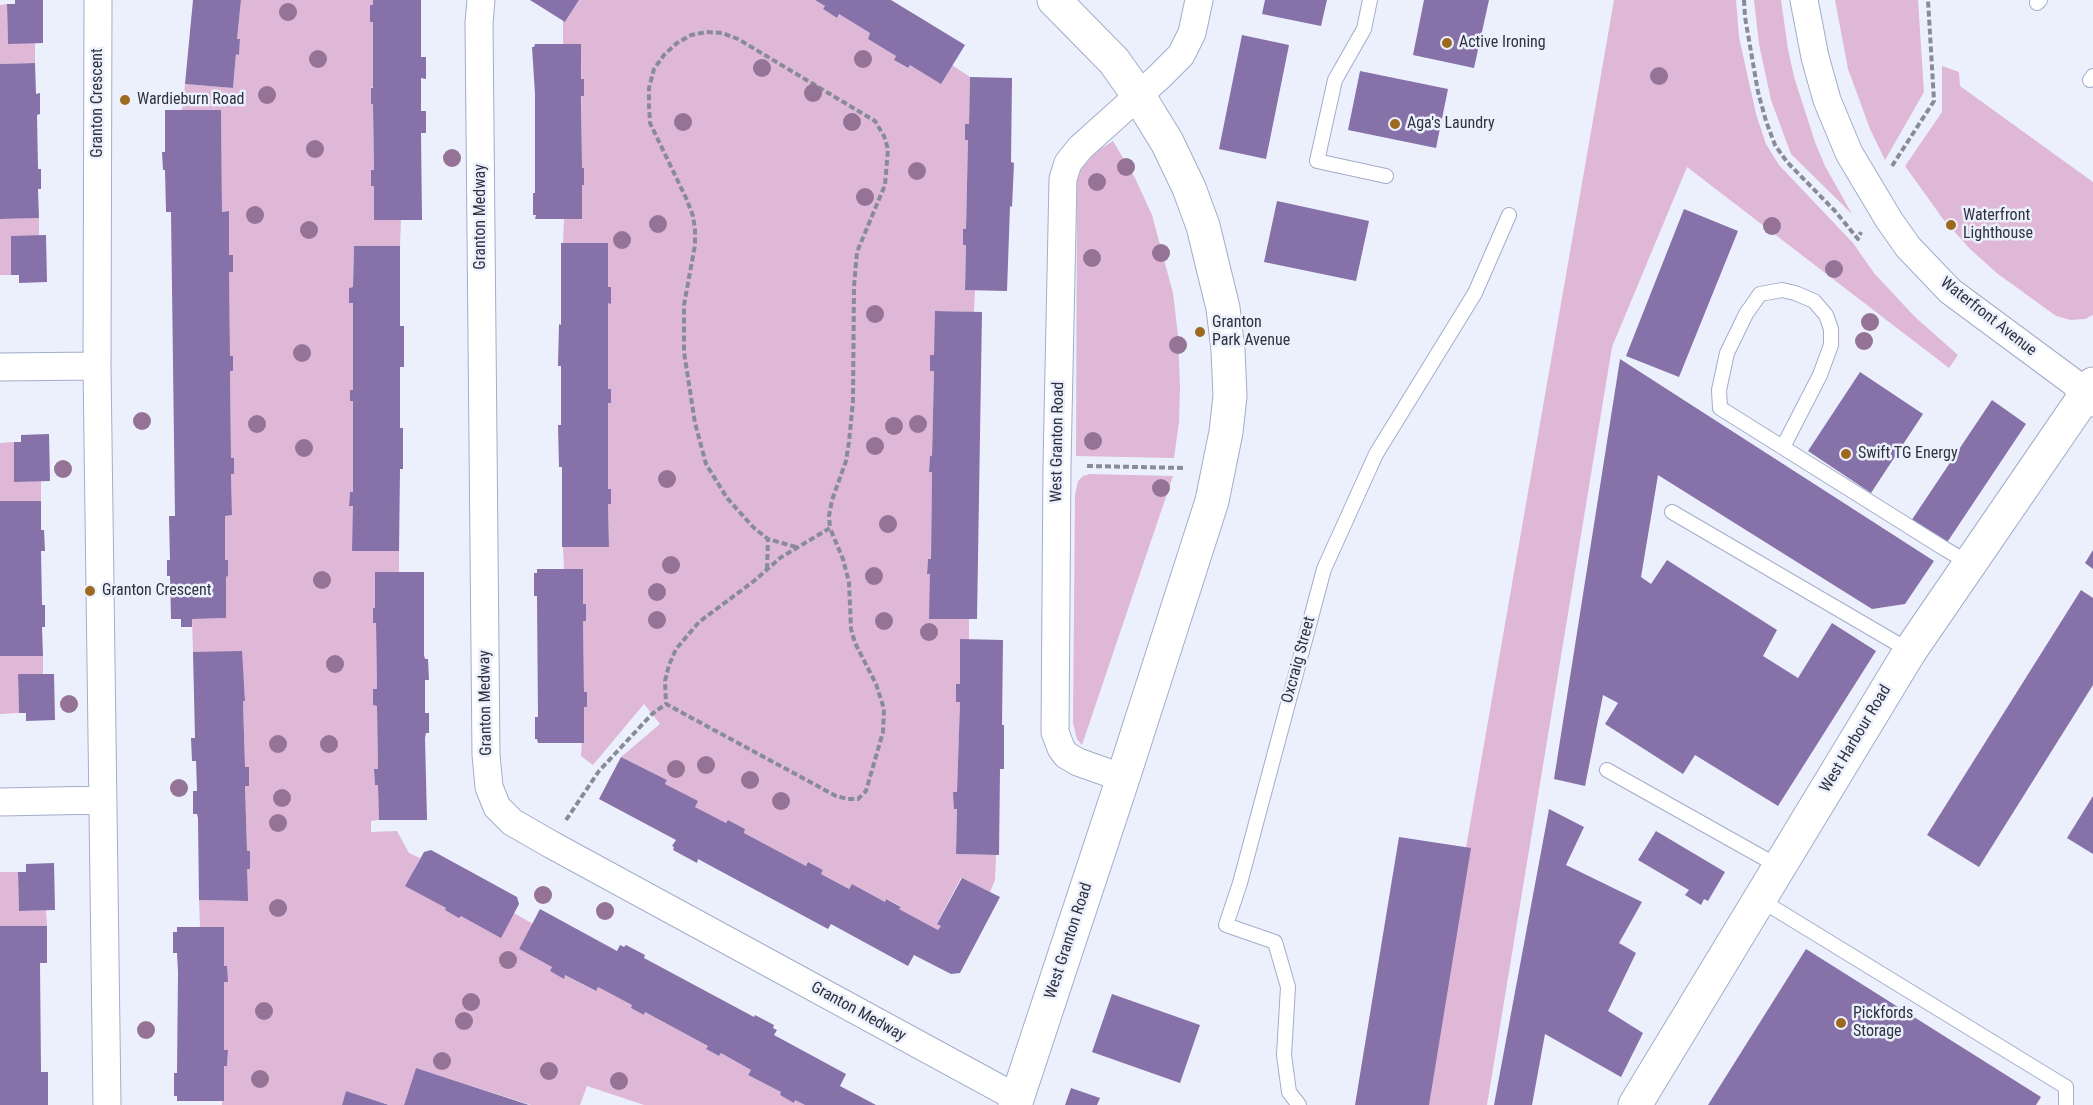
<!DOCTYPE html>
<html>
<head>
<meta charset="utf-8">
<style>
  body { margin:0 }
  canvas { display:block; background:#ebf0fc }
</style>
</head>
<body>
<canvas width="2093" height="1105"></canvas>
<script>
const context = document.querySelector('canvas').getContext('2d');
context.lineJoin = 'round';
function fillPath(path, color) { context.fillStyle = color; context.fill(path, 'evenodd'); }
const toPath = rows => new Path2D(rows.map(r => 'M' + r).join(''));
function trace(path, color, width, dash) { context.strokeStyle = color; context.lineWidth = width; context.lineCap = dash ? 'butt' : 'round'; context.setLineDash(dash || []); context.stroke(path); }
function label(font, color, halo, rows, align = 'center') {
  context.font = font + ' "Roboto Condensed",sans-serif'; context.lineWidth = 5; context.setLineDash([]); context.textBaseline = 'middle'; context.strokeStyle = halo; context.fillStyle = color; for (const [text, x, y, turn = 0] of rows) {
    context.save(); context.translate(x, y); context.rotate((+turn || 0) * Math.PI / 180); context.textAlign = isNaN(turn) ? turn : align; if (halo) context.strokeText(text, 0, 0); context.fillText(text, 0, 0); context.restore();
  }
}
fillPath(toPath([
  [241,0,373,0,373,5,370,5,370,22,373,22,373,87,371,88,371,104,373,104,374,170,371,170,371,186,374,186,374,219,401,220,400,246,354,246,353,287,349,288,353,303,353,390,350,390,350,401,353,401,353,492,350,492,349,505,353,506,353,551,399,551,399,572,375,572,375,608,373,608,373,623,376,623,377,689,373,690,373,705,377,706,378,769,374,769,375,785,378,785,379,820,371,821,371,832,397,831,409,853,420,858,406,885,446,908,445,910,461,916,514,913,533,924,519,949,552,967,550,971,563,978,565,975,595,991,598,987,632,1005,631,1008,644,1015,645,1012,708,1046,706,1049,719,1056,721,1053,751,1070,748,1075,781,1092,780,1095,793,1102,795,1100,805,1105,644,1105,587,1086,580,1105,531,1105,416,1068,404,1105,390,1105,346,1091,342,1105,222,1105,222,1101,224,1101,224,1066,227,1065,228,1050,224,1050,224,982,227,982,227,966,224,966,224,927,200,927,199,900,247,901,247,869,250,868,250,852,247,851,245,786,249,786,249,768,245,767,243,701,245,701,244,684,193,652,192,619,226,618,226,577,228,576,228,560,225,560,225,516,232,515,231,474,234,473,234,458,231,458,230,371,233,371,233,356,230,356,228,211,222,212,221,110,182,110,185,84,233,88,236,54,239,54,240,40,237,39],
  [579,0,815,0,825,6,823,9,837,18,839,14,870,33,868,39,896,56,894,60,907,68,910,65,952,65,970,77,969,124,965,125,965,139,968,140,966,229,963,229,963,244,966,245,965,290,975,290,974,312,937,311,934,355,930,371,934,371,932,456,930,457,929,472,932,472,931,559,928,559,927,573,930,574,930,618,969,619,969,640,960,640,960,684,956,685,956,702,960,702,957,792,954,793,954,808,957,809,956,854,996,855,995,880,990,892,961,878,937,923,941,926,938,930,899,909,901,906,886,899,885,902,852,884,849,889,821,874,823,870,808,862,806,866,744,833,745,829,728,820,726,823,695,807,697,801,665,784,667,780,621,757,660,724,644,704,593,765,581,756,584,707,587,707,587,692,584,692,583,621,586,621,586,604,583,604,583,570,564,569,563,547,609,547,608,504,611,504,611,489,608,489,608,403,611,403,611,390,608,389,608,303,611,303,611,287,608,287,608,243,563,243,564,219,581,219,582,185,584,184,584,168,582,168,581,44,563,44,563,20,566,21],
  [1614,0,1736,0,1739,37,1756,114,1766,144,1779,165,1853,243,1874,273,1915,317,1958,355,1949,368,1687,167,1612,347,1487,1105,1421,1105],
  [1754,0,1781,0,1788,49,1794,77,1815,142,1825,166,1852,214,1791,154,1771,100,1759,44],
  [1835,0,1918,0,1924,92,1885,160,1870,129,1848,69],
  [7,4,8,43,35,43,35,63,0,64,0,5],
  [1942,66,1959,72,1960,86,2093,182,2093,315,2085,319,2071,320,2056,316,1998,274,1970,249,1943,219,1905,166,1942,112],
  [1113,141,1135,178,1152,215,1173,293,1178,335,1180,387,1179,422,1174,458,1076,456,1077,181,1081,169,1096,152],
  [39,218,39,236,11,236,11,275,0,275,0,219],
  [14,442,14,481,41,481,41,501,0,501,0,443],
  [1090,474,1173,476,1082,745,1077,739,1073,723,1075,495,1078,481,1083,476],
  [0,656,43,656,43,674,18,674,19,713,0,714],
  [0,872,18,872,19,911,46,910,47,926,0,926]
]), '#dfb8d7');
fillPath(toPath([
  [15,0,43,0,43,43,8,44,7,4,15,4],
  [193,0,241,0,237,39,240,39,239,55,236,54,233,88,185,84],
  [373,0,421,0,421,57,426,57,426,79,421,78,421,111,426,111,426,133,421,133,422,220,374,220,374,186,371,186,371,170,374,170,373,104,371,104,371,88,373,88,373,22,370,22,370,5,373,5],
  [530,0,579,0,565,22],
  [815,0,891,0,965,45,941,84,910,65,908,68,894,60,896,56,868,39,870,33,839,14,837,18,823,9,825,6],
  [1265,0,1327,0,1321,26,1262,14],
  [1424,0,1489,0,1474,68,1413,55],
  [1242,35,1289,45,1266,159,1219,149],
  [535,44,581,44,581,79,584,79,584,96,581,96,582,168,584,168,584,185,582,185,582,219,535,219,536,215,533,215,533,193,535,193,535,94,532,47,534,47],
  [35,63,36,94,40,93,40,114,37,115,38,169,41,169,41,189,38,189,39,218,0,219,0,64],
  [1360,71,1448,89,1436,148,1348,130],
  [970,77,1012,78,1011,162,1014,163,1012,207,1010,206,1007,291,965,290,966,245,963,245,963,229,966,229,968,140,965,140,965,124,969,124],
  [165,110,221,110,222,212,229,211,229,255,233,255,233,272,229,272,230,356,233,356,233,371,230,371,231,458,234,458,234,474,231,474,232,515,225,516,225,560,228,560,228,576,226,577,226,618,192,619,192,627,181,627,181,619,171,619,170,576,167,576,167,560,170,560,169,516,175,516,171,212,166,212,165,170,163,170,162,152,165,152],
  [1277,201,1369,221,1356,281,1264,262],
  [1684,209,1738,231,1679,377,1626,356],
  [46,235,47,282,19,283,19,275,11,275,11,236],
  [561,243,608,243,608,287,611,287,611,304,608,303,608,389,611,389,611,403,608,403,608,489,611,489,611,504,608,504,609,547,562,547,562,467,559,467,558,425,561,425,561,366,558,366,559,324,561,325],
  [354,246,400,246,400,326,404,326,404,367,400,367,400,428,403,428,403,469,400,469,399,551,352,551,353,506,349,506,350,492,353,492,353,401,350,401,350,390,353,390,353,303,349,303,349,288,353,287],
  [935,311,982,312,977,619,929,619,930,574,927,574,928,559,931,559,932,472,929,472,930,456,932,456,934,371,930,371,930,355,934,355],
  [1620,359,1934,561,1905,604,1872,609,1658,475,1641,577,1651,584,1667,560,1777,630,1763,656,1798,678,1832,623,1876,651,1778,806,1695,755,1683,774,1605,724,1618,703,1603,695,1585,786,1554,779],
  [1860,372,1923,414,1871,493,1808,451],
  [1992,400,2026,424,1946,544,1911,521],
  [49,434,50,481,14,482,14,442,21,442,21,435],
  [0,501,41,501,41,530,44,530,45,551,41,551,42,605,45,605,45,627,42,627,43,656,0,656],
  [2093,550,2093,569,2085,563],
  [537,569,583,569,583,604,586,604,586,621,583,621,584,692,587,692,587,707,584,707,584,743,538,743,537,739,535,739,535,717,538,717,537,596,534,596,534,573,537,573],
  [375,572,424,572,424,655,425,659,428,659,429,680,425,680,425,713,429,713,429,733,426,733,425,738,427,820,379,820,378,785,375,785,374,769,378,769,377,706,373,705,373,689,377,689,376,623,373,623,373,608,375,608],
  [2081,590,2093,598,2093,685,1979,867,1927,835],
  [960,639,1003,640,1002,725,1004,725,1004,769,1000,769,999,855,956,854,957,809,954,809,953,792,957,792,960,702,956,702,956,684,960,684],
  [242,651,245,701,243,701,245,767,249,767,249,786,245,786,247,851,250,851,250,869,247,869,248,901,199,900,198,818,197,814,193,814,193,791,197,791,196,761,192,761,191,738,195,738,193,652],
  [18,674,54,674,55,720,26,721,26,713,19,713],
  [621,757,667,780,665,784,698,801,695,807,726,823,728,820,745,829,744,833,806,866,808,862,823,870,821,874,849,889,852,884,885,902,886,899,901,907,899,909,938,930,941,926,937,924,962,878,1000,897,960,973,951,974,914,955,908,966,831,924,828,929,698,859,697,863,673,850,674,847,672,846,676,840,599,799],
  [2093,796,2093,854,2067,838],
  [1549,809,1584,827,1566,865,1642,902,1619,943,1636,953,1608,1011,1643,1033,1621,1077,1545,1034,1532,1105,1494,1105],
  [1656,831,1725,872,1708,901,1704,899,1701,905,1685,895,1689,890,1638,860],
  [1399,837,1471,848,1429,1105,1355,1105],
  [431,850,517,897,519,904,501,938,461,916,459,918,445,910,446,908,405,886,424,852],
  [54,863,55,910,19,911,18,872,26,872,26,864],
  [540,909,617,951,620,945,624,947,626,945,645,955,644,958,754,1017,755,1015,774,1025,773,1028,777,1030,774,1035,846,1074,840,1086,876,1105,805,1105,795,1100,794,1103,780,1095,781,1092,748,1075,751,1070,721,1053,719,1056,706,1049,708,1046,645,1012,644,1015,631,1008,632,1005,598,987,596,991,565,975,564,979,550,971,552,967,519,949],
  [0,926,47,926,47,963,40,963,41,1072,48,1072,48,1105,0,1105],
  [177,927,224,927,224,966,227,966,228,982,224,982,224,1050,228,1050,227,1066,224,1066,224,1101,177,1101,177,1096,174,1096,174,1073,177,1073,178,972,177,953,173,953,173,932,177,932],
  [1806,949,2041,1097,2036,1105,1708,1105],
  [1112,994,1200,1025,1180,1083,1092,1052],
  [416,1068,529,1105,404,1105],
  [1071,1088,1100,1098,1097,1105,1065,1105],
  [346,1091,389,1105,342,1105]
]), '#8671a8');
const lane = toPath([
  [1370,0,1364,29,1335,80,1317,161,1386,176],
  [2037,3,2040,0],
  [2090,80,2093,76],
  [1783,447,1820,375,1831,345,1831,329,1826,315,1814,301,1795,293,1782,290,1760,294,1746,314,1727,353,1719,390,1720,408,1945,549,1969,563],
  [1672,512,1910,651],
  [1607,770,1778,866],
  [1759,899,2066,1087,2066,1105],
  [1299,1105,1289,1092,1284,1055,1288,987,1275,942,1226,925,1240,883,1324,569,1376,454,1475,293,1509,215]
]);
const street = toPath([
  [98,0,97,366,107,1105],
  [481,0,479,23,486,755,489,787,497,807,512,822,552,845,1017,1098],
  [1804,0,1815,57,1827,100,1849,153,1889,220,1908,247,1950,291,2073,382,2093,403],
  [0,367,97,366],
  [1123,778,1078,762,1066,755,1061,748,1055,732,1057,465,1063,179,1068,163,1080,148,1159,77,1181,55,1192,33,1199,0],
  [0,802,103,800]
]);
const secondary = toPath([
  [1015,1105,1123,778,1212,501,1226,432,1230,396,1228,350,1223,308,1203,226,1189,188,1167,142,1138,95,1114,61,1054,0],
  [1635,1105,1910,651,2093,384]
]);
trace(lane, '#a2adca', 16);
trace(street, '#a2adca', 29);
trace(secondary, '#a2adca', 35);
trace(toPath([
  [1744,0,1745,17,1758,92,1766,121,1775,145,1787,162,1835,211,1858,239,1861,232],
  [1892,166,1934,101,1928,0],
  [1087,466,1185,468],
  [796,547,768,539,753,527,727,498,706,464,695,423,684,352,684,305,695,245,695,230,693,216,686,198,650,123,649,106,649,88,654,69,664,55,677,43,691,35,706,32,722,33,738,39,875,121,884,136,888,149,885,185,857,252,854,287,853,401,849,442,846,461,832,500,829,516,830,528],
  [767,569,768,539],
  [566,820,599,771,652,714,666,704,836,796,848,799,858,799,866,791,883,732,884,709,876,684,855,643,851,629,849,582,843,559,830,528,780,558,754,581,699,622,676,649,669,665,665,681,666,704]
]), '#888c98', 4, [6, 3]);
trace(lane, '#fff', 14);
trace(street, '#fff', 27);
trace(secondary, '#fff', 33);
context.fillStyle = '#947397';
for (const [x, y] of [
  [288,12],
  [318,59],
  [863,59],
  [762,68],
  [1659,76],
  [813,93],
  [267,95],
  [683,122],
  [852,122],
  [315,149],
  [452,158],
  [1126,167],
  [917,171],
  [1097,182],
  [865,197],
  [255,215],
  [658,224],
  [1772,226],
  [309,230],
  [622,240],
  [1161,253],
  [1092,258],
  [1834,269],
  [875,314],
  [1870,322],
  [1864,341],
  [1178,345],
  [302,353],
  [142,421],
  [257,424],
  [918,424],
  [894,426],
  [1093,441],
  [875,446],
  [304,448],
  [63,469],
  [667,479],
  [1161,488],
  [888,524],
  [671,565],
  [874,576],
  [322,580],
  [657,592],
  [657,620],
  [884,621],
  [929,632],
  [335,664],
  [69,704],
  [278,744],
  [329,744],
  [706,765],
  [676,769],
  [750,780],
  [179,788],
  [282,798],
  [781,801],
  [278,823],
  [543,895],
  [278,908],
  [605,911],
  [508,960],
  [471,1002],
  [264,1011],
  [464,1021],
  [146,1030],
  [442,1061],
  [549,1071],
  [260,1079],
  [619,1081]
]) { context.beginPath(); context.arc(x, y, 9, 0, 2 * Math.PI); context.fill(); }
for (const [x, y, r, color] of [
  [1447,43,6,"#9c691f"],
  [125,100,6,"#9c691f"],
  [1395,124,6,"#9c691f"],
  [1951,225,6,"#9c691f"],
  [1200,332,6,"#9c691f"],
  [1846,454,6,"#9c691f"],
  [90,591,6,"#9c691f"],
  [1841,1023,6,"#9c691f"]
]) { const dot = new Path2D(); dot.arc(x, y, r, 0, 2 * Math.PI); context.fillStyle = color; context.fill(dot); trace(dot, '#ebf0fc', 2); }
label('16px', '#2e323e', '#ebf0fc', [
  ["Active Ironing",1459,43],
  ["Wardieburn Road",137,100],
  ["Aga's Laundry",1407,124],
  ["Waterfront",1963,216],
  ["Lighthouse",1963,234],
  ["Granton",1212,323],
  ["Park Avenue",1212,341],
  ["Swift TG Energy",1858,454],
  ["Granton Crescent",102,591],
  ["Pickfords",1853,1014],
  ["Storage",1853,1032]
], 'left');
label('16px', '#2e323e', '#ebf0fc', [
  ["Granton Crescent",98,103,-90],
  ["Granton Medway",481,217,-90],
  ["Waterfront Avenue",1988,317,38],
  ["West Granton Road",1058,442,-89],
  ["Oxcraig Street",1299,660,-75],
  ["Granton Medway",486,703,-91],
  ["West Harbour Road",1856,739,-59],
  ["West Granton Road",1069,941,-72],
  ["Granton Medway",858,1012,29]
]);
</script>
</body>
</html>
